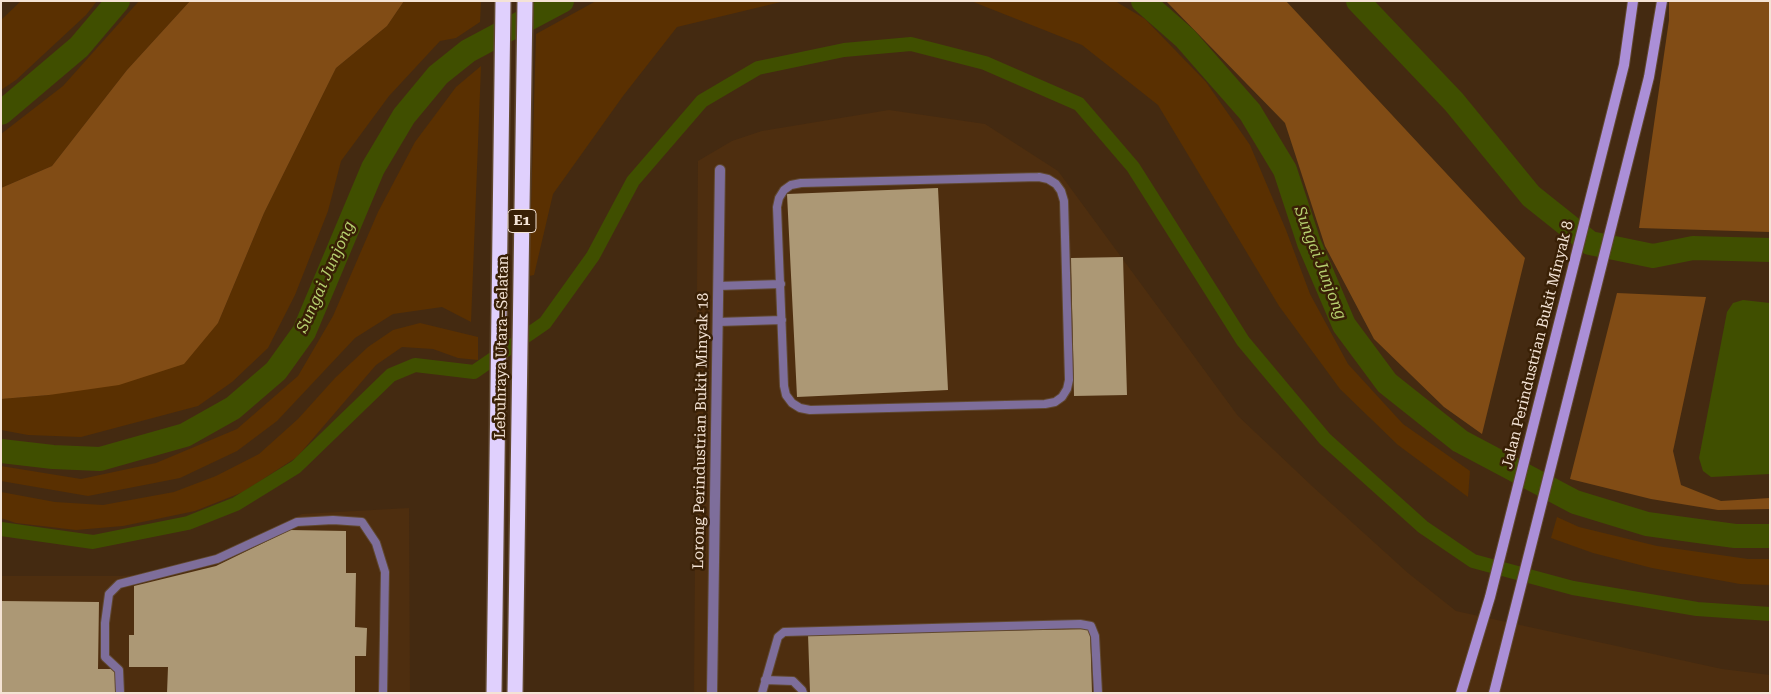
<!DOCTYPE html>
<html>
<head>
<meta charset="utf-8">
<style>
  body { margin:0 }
  #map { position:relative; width:1771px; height:694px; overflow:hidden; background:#442a11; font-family:"Roboto Serif",serif }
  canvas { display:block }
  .frame { position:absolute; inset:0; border:2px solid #f4e3d5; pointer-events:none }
</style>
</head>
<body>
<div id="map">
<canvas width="1771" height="694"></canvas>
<div class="frame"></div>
</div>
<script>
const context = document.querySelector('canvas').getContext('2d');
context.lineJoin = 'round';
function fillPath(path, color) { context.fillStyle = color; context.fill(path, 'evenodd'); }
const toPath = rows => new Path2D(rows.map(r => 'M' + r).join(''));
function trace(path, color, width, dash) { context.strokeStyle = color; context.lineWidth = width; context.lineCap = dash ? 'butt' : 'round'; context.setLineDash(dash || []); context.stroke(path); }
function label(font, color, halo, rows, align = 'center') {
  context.font = font + ' "Roboto Serif",serif'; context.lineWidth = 5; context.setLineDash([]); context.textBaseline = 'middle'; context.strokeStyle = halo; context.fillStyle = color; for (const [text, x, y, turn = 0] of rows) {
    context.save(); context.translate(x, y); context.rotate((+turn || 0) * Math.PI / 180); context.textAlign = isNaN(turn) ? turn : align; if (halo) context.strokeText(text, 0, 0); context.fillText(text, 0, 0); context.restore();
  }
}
fillPath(toPath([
  [889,110,985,124,1058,171,1238,416,1313,487,1408,573,1456,611,1722,669,1770,675,1770,693,694,693,698,161,732,141,762,131],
  [409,508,410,693,1,693,1,576,119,576,188,572,302,514]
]), '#4e2e0f');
fillPath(toPath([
  [21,1,97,1,86,15,16,80,1,90,1,20],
  [139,1,190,1,127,70,52,166,1,188,1,134,63,86],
  [404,1,481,1,480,22,456,38,440,41,389,96,341,161,328,211,295,295,268,348,232,382,198,406,81,437,28,435,1,430,1,399,49,395,218,323,264,213,336,68,387,26],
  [596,1,785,1,677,27,623,96,553,194,534,275,529,276,536,34],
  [971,1,1115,1,1145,19,1206,82,1250,145,1286,230,1310,294,1348,364,1403,424,1470,471,1468,497,1398,445,1340,389,1279,306,1158,105,1082,45],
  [481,66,471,322,442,307,393,314,355,338,277,421,237,451,180,478,88,496,1,481,1,466,81,479,156,463,237,429,298,376,333,316,378,212,415,142,456,87],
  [420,323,478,337,478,360,458,358,433,349,402,347,376,365,297,457,243,492,195,511,123,526,76,530,16,523,1,518,1,492,55,502,103,505,174,492,216,476,259,454,298,419,335,378,368,347,393,330],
  [1557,517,1579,527,1657,546,1748,559,1770,559,1770,585,1740,584,1652,568,1593,553,1551,538]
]), '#5a3001');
fillPath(toPath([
  [190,1,404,1,387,26,336,68,264,213,218,323,184,364,119,385,49,395,1,399,1,188,52,166,127,70],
  [1166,1,1286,1,1525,258,1482,434,1444,407,1374,339,1325,246,1285,123],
  [1669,1,1770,1,1770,232,1639,228,1669,20],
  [1617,293,1706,297,1673,451,1681,485,1721,501,1770,498,1770,509,1718,510,1651,499,1570,479]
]), '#814c15');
fillPath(toPath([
  [1743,300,1770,303,1770,474,1711,477,1703,471,1699,458,1727,312,1733,303]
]), '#404f00');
trace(toPath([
  [1,529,93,542,188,523,236,504,296,467,391,375,415,365,474,372,545,323,593,256,633,181,702,101,758,68,844,50,911,44,985,63,1079,104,1133,167,1243,341,1325,439,1423,527,1473,561,1573,588,1697,609,1770,614]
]), '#404f00', 14);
trace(toPath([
  [1143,1,1185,38,1250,112,1285,170,1309,243,1344,325,1387,383,1460,441,1575,502,1647,524,1735,536,1770,536],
  [1358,1,1454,102,1531,196,1590,243,1653,256,1693,248,1770,250],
  [1,113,79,47,118,1],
  [1,451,53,457,100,459,185,435,233,408,276,371,304,332,373,168,404,116,438,75,468,51,562,1]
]), '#404f00', 24);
fillPath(toPath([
  [938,188,948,390,797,397,787,194],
  [1123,257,1127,395,1074,396,1071,258],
  [290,530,346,531,346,573,356,573,355,627,367,628,366,656,355,656,355,693,167,693,168,667,129,667,129,635,134,635,134,586,216,566],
  [1,601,99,602,98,669,116,669,116,693,1,693],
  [1090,629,1092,693,810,693,808,634]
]), '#ac9875');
const lane = toPath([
  [1039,177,1048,179,1056,184,1061,191,1064,201,1069,380,1067,389,1062,397,1055,402,1045,404,810,410,800,408,792,403,786,395,784,386,777,207,779,198,784,190,791,185,801,183,1039,177],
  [718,286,781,284],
  [718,322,782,320],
  [765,680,793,681,802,690,803,693],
  [120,693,119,670,105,657,105,623,109,594,119,584,217,559,297,522,333,520,362,522,376,543,385,572,383,693],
  [762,693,778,637,784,632,1080,624,1091,626,1095,636,1098,693]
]);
const street = toPath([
  [712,693,720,170]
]);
const secondary = toPath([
  [1461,693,1490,597,1624,65,1633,1],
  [1494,693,1649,77,1662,1]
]);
const highway = toPath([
  [494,693,503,1],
  [515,693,525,1]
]);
trace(lane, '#604830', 10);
trace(street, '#604830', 12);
trace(secondary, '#604830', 12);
trace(highway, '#604830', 18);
trace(lane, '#7e6e9b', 8);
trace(street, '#7e6e9b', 10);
trace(secondary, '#ab8fd7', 10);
trace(highway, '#e0d0fd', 15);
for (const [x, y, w] of [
  [522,221,28]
]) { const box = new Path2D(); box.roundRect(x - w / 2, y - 11.5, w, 23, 4); context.fillStyle = '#392006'; context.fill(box); trace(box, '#f4e3d5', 1); }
label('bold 14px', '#f4e3d5', null, [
  ["E1",522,221]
]);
label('15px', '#f4e3d5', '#392006', [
  ["Jalan Perindustrian Bukit Minyak 8",1538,345,-76],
  ["Lebuhraya Utara–Selatan",502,347,-89],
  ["Lorong Perindustrian Bukit Minyak 18",701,431,-89]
]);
label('italic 16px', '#b6cf6e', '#392006', [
  ["Sungai Junjong",1320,263,69],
  ["Sungai Junjong",326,277,-66]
]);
</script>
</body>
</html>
